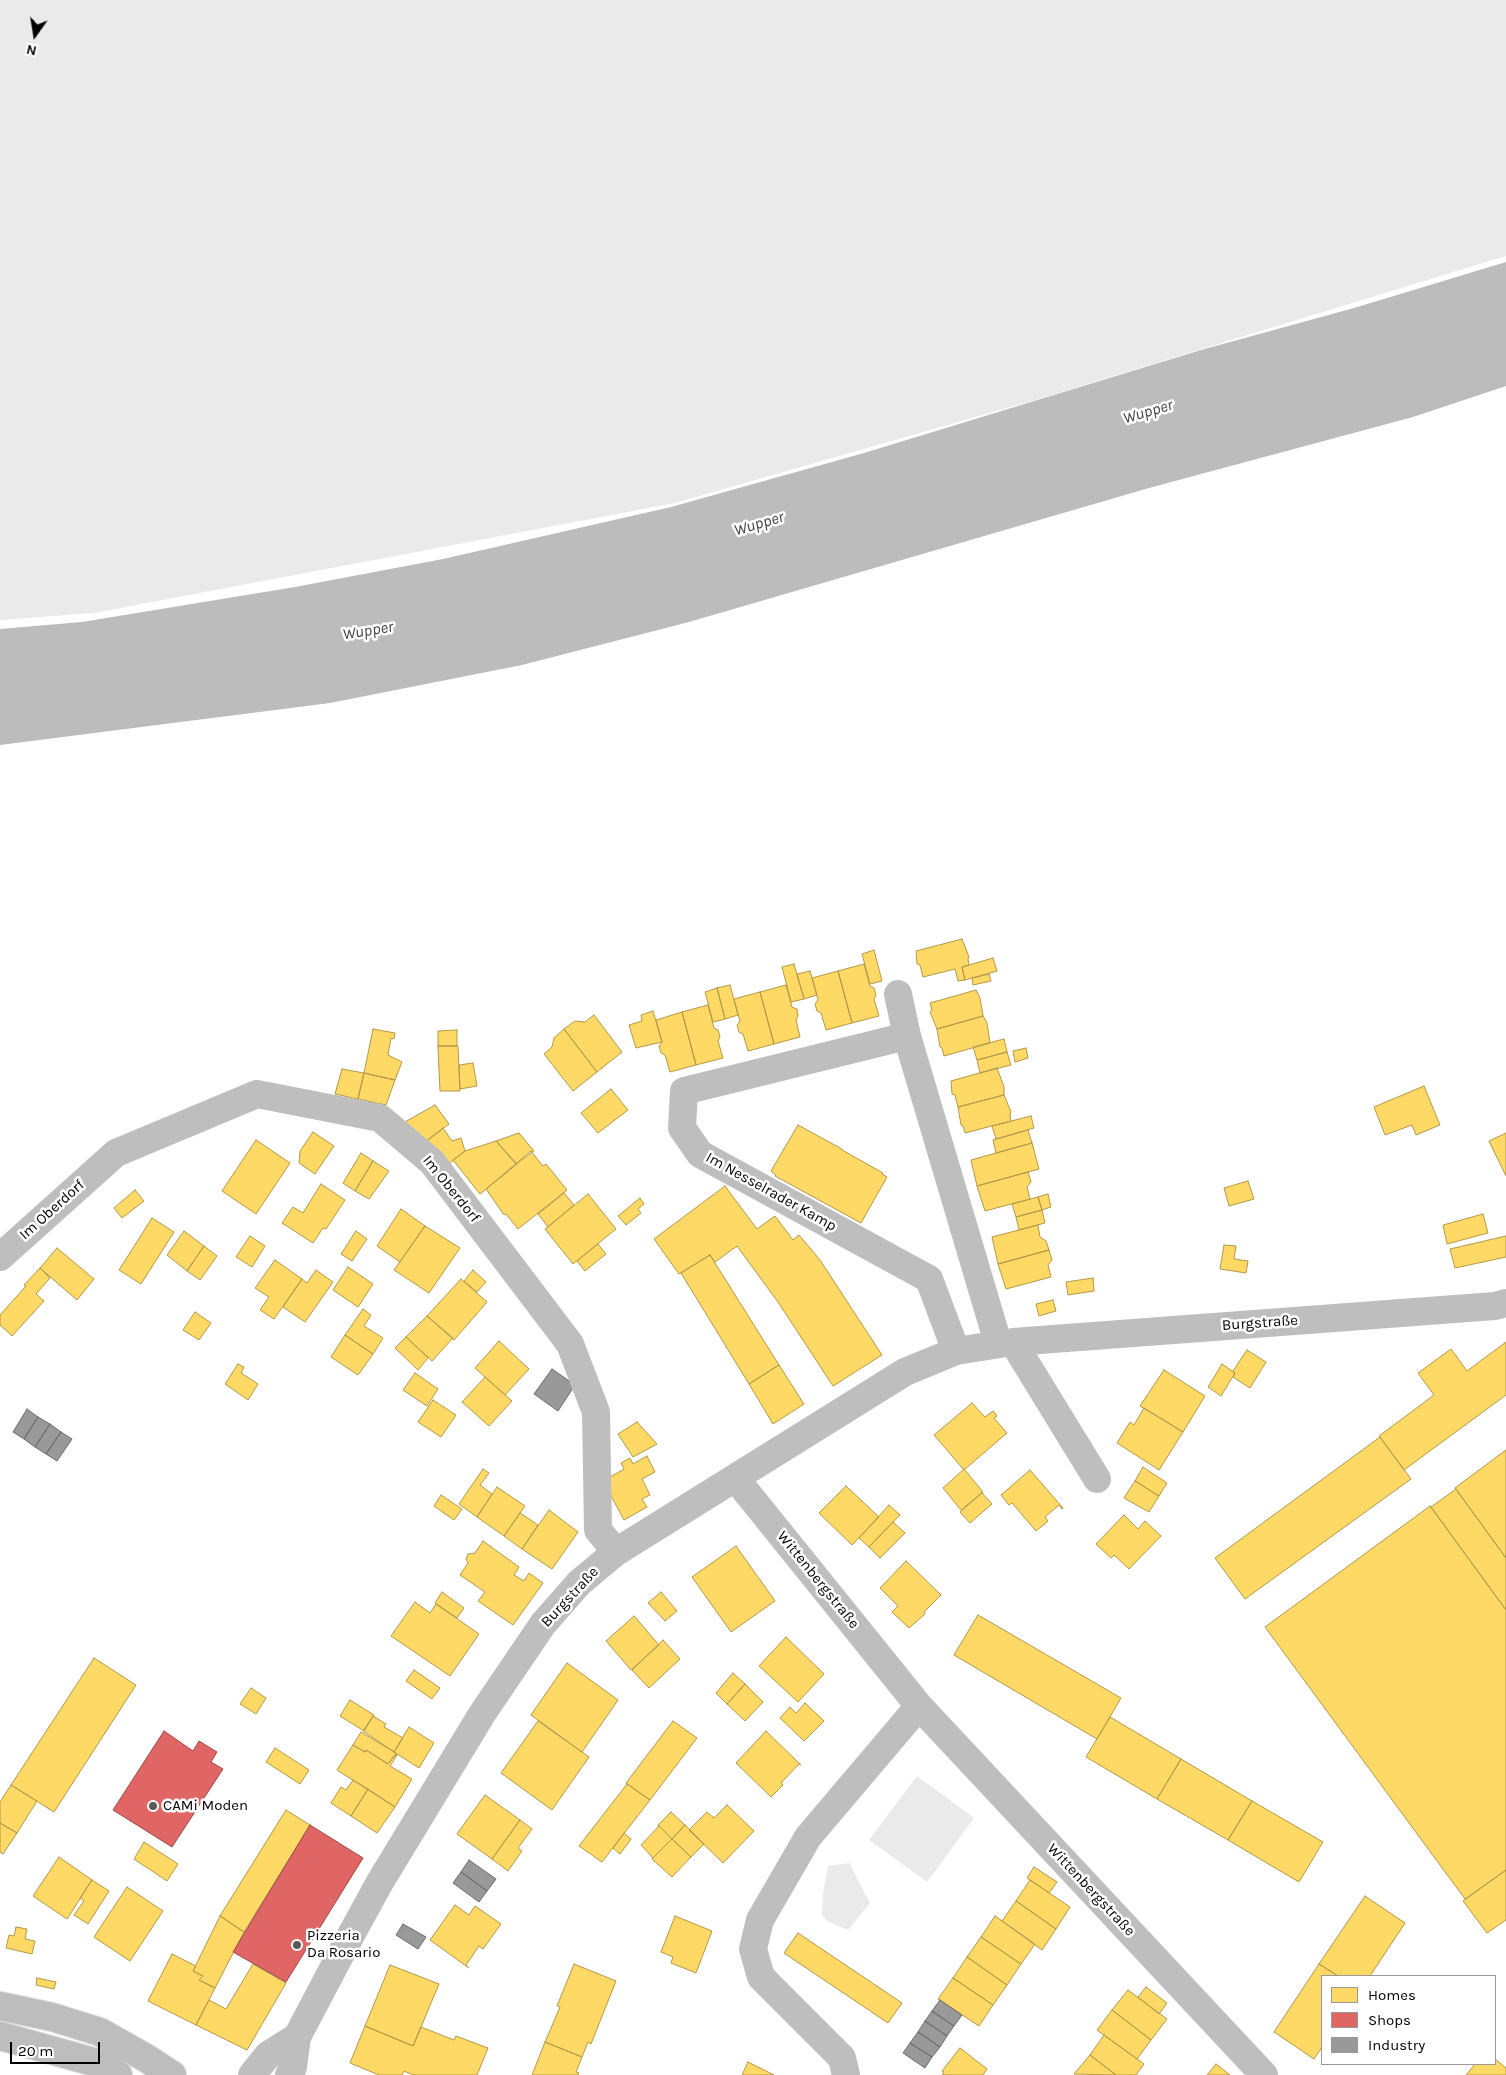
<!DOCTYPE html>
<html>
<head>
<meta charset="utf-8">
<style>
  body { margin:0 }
  #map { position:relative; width:1506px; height:2075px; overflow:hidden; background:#fff; font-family:Karla,sans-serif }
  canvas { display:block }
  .legend { position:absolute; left:1321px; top:1975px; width:175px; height:90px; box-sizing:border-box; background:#fff; border:1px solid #999; margin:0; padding:6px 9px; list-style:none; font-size:15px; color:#000 }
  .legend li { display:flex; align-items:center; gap:10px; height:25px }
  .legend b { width:25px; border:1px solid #999 }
  .north { position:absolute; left:10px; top:10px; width:50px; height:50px; -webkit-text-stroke:4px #fff; paint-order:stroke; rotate:193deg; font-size:14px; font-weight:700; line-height:20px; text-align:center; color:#000 }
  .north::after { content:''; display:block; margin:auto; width:18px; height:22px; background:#000; clip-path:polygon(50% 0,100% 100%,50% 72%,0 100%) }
  .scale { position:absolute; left:10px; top:2042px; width:90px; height:22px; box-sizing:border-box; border:2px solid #000; border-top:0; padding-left:6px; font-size:15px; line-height:18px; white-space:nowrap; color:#000; -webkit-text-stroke:4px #fff; paint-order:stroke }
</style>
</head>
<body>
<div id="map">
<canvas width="1506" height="2075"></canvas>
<ul class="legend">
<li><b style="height:14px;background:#ffd966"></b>Homes</li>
<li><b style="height:14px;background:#e06666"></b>Shops</li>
<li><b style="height:14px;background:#999"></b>Industry</li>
</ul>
<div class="north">N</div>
<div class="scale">20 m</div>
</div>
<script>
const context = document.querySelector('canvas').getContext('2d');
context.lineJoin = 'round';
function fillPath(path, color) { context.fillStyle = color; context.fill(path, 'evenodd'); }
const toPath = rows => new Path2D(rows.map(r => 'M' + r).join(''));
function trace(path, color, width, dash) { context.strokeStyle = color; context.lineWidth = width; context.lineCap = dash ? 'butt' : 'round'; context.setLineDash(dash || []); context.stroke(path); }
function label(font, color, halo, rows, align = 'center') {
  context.font = font + ' Karla,sans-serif'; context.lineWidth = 5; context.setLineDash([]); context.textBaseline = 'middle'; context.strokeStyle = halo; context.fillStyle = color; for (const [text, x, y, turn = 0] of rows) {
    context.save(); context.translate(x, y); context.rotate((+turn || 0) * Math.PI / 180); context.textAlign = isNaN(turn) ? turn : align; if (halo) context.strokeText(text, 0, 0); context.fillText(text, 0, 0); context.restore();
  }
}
fillPath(toPath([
  [0,0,1506,0,1506,256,1035,400,675,503,94,613,0,620],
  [917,1776,974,1818,927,1882,869,1840],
  [849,1863,870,1903,848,1930,827,1921,822,1915,823,1894,828,1866]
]), '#eaeaea');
fillPath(toPath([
  [1506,262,1506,386,1413,417,1149,488,689,622,522,665,330,703,0,745,0,629,82,622,295,587,443,559,671,507,864,453,1201,350,1354,308]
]), '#bcbcbc');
const homes = toPath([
  [962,939,969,957,968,959,969,965,962,967,965,980,958,981,955,969,923,977,920,965,917,964,916,951,962,939],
  [874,950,882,981,870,984,862,954,874,950],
  [993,958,997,971,965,980,962,967,993,958],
  [794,964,804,999,791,1002,782,967,794,964],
  [864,964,870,986,874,988,876,995,874,999,879,1016,852,1023,838,971,864,964],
  [810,971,817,995,804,999,797,974,810,971],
  [838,971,852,1023,826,1030,821,1013,817,1011,815,1004,818,1000,812,978,838,971],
  [989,974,991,981,973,985,972,978,989,974],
  [730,985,738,1015,725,1019,717,988,730,985],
  [786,985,792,1007,797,1009,798,1016,796,1020,800,1037,774,1044,760,992,786,985],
  [717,988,725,1019,713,1022,705,992,717,988],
  [976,990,980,998,983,1016,937,1029,930,1012,932,1010,930,1003,976,990],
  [760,992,774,1044,748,1051,743,1034,739,1032,737,1025,740,1021,734,999,760,992],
  [708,1005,714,1028,718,1030,720,1037,718,1041,723,1058,696,1065,682,1012,708,1005],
  [653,1011,662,1042,636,1048,629,1025,642,1021,641,1015,653,1011],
  [682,1012,696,1065,670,1072,665,1055,661,1053,659,1046,662,1042,656,1020,682,1012],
  [594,1015,622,1052,597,1072,564,1029,575,1021,585,1022,594,1015],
  [983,1016,987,1023,990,1043,944,1056,942,1048,940,1047,937,1029,983,1016],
  [373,1029,395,1033,394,1039,391,1038,388,1055,402,1062,395,1080,364,1073,373,1029],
  [564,1029,597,1072,573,1091,544,1054,552,1047,554,1038,564,1029],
  [457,1030,457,1046,438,1046,438,1031,457,1030],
  [1004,1039,1007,1052,977,1060,973,1047,1004,1039],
  [438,1046,458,1046,460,1091,440,1091,438,1046],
  [1026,1048,1028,1058,1015,1062,1013,1051,1026,1048],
  [1007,1052,1011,1065,980,1073,977,1060,1007,1052],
  [473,1063,477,1086,460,1089,459,1065,473,1063],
  [997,1068,1004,1087,1004,1095,958,1107,955,1095,952,1094,951,1081,997,1068],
  [342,1069,364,1073,358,1099,335,1094,342,1069],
  [364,1073,395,1080,386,1105,358,1099,364,1073],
  [1424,1086,1440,1125,1416,1135,1412,1125,1385,1135,1374,1107,1424,1086],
  [611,1089,628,1110,598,1133,581,1113,611,1089],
  [1004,1095,1011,1112,1010,1115,1011,1121,965,1133,963,1126,961,1125,958,1107,1004,1095],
  [435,1105,449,1124,420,1146,405,1122,435,1105],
  [1031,1116,1034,1128,996,1139,992,1126,1031,1116],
  [798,1125,842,1149,842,1150,883,1173,882,1174,887,1177,861,1223,775,1176,776,1175,771,1171,798,1125],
  [443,1128,452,1141,461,1138,465,1151,442,1169,421,1145,443,1128],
  [1028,1130,1032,1143,996,1153,993,1140,1028,1130],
  [313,1132,334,1146,315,1174,299,1163,300,1151,313,1132],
  [519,1133,534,1151,516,1164,496,1141,519,1133],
  [1506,1133,1506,1176,1489,1141,1506,1133],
  [256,1140,290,1163,256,1214,222,1191,256,1140],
  [496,1141,517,1164,480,1194,453,1160,465,1151,496,1141],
  [1032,1143,1039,1169,977,1186,971,1160,1032,1143],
  [531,1151,543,1166,546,1164,567,1190,518,1229,506,1214,504,1215,486,1189,531,1151],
  [361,1153,373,1161,355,1191,343,1183,361,1153],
  [373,1161,389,1171,369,1199,355,1191,373,1161],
  [1028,1172,1031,1182,1027,1187,1030,1199,985,1211,977,1186,1028,1172],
  [1248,1181,1254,1199,1229,1206,1224,1188,1248,1181],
  [321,1184,345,1200,326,1229,323,1228,313,1243,282,1223,293,1207,303,1213,321,1184],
  [725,1186,757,1229,775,1216,793,1240,799,1235,820,1260,882,1355,833,1386,778,1302,737,1246,715,1262,710,1255,679,1274,654,1239,725,1186],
  [135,1190,144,1201,122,1218,114,1208,135,1190],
  [564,1193,574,1205,548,1227,538,1214,564,1193],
  [588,1194,616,1229,573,1264,545,1229,588,1194],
  [1048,1194,1051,1207,1042,1210,1038,1197,1048,1194],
  [1038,1197,1042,1210,1016,1217,1012,1204,1038,1197],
  [640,1198,644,1204,638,1209,641,1213,626,1225,618,1216,640,1198],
  [401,1209,425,1226,400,1262,377,1246,401,1209],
  [1042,1210,1045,1223,1019,1230,1016,1217,1042,1210],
  [1483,1214,1488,1233,1447,1244,1443,1225,1483,1214],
  [152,1218,174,1232,141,1284,119,1270,152,1218],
  [1038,1225,1040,1237,1046,1241,1049,1250,998,1264,992,1237,1038,1225],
  [425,1226,460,1248,429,1293,394,1270,425,1226],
  [184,1231,204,1246,187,1271,167,1255,184,1231],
  [356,1231,367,1239,352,1261,341,1254,356,1231],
  [250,1236,265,1246,252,1267,236,1257,250,1236],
  [1506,1236,1506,1257,1455,1268,1450,1249,1506,1236],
  [598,1244,606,1254,585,1271,577,1261,598,1244],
  [1224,1245,1236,1246,1234,1259,1248,1261,1246,1273,1220,1269,1224,1245],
  [204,1246,217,1256,200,1280,187,1271,204,1246],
  [57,1248,94,1279,77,1300,40,1268,57,1248],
  [1049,1250,1052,1260,1048,1265,1051,1277,1006,1289,998,1264,1049,1250],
  [710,1255,779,1365,749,1384,681,1273,710,1255],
  [275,1260,302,1279,274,1319,260,1310,269,1297,255,1288,275,1260],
  [348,1267,373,1284,358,1307,333,1290,348,1267],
  [40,1268,50,1278,36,1294,44,1301,12,1336,0,1325,0,1315,26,1286,24,1285,40,1268],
  [316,1270,333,1282,305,1322,283,1307,302,1279,307,1283,316,1270],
  [473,1270,486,1282,477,1292,464,1281,473,1270],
  [1093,1278,1094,1291,1068,1295,1066,1282,1093,1278],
  [461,1279,487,1302,454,1340,427,1316,461,1279],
  [1053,1300,1056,1311,1039,1316,1036,1304,1053,1300],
  [363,1309,371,1315,364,1326,383,1338,373,1354,345,1335,363,1309],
  [195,1312,211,1323,199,1340,183,1330,195,1312],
  [427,1316,453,1338,432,1361,406,1337,427,1316],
  [345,1335,373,1354,358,1375,331,1357,345,1335],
  [406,1337,428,1358,418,1370,395,1348,406,1337],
  [499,1341,529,1369,505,1395,475,1368,499,1341],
  [1506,1342,1506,1395,1404,1470,1379,1436,1434,1395,1418,1373,1451,1349,1467,1371,1506,1342],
  [1247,1350,1266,1362,1250,1388,1233,1377,1235,1373,1233,1371,1247,1350],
  [238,1364,244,1367,241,1373,258,1384,248,1400,225,1384,238,1364],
  [1222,1364,1235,1373,1221,1396,1208,1387,1222,1364],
  [779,1365,804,1404,773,1424,749,1384,779,1365],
  [1164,1370,1205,1396,1183,1432,1140,1406,1164,1370],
  [415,1373,438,1389,427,1406,403,1390,415,1373],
  [485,1377,512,1401,489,1426,462,1402,485,1377],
  [433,1400,456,1415,441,1437,418,1422,433,1400],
  [972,1403,985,1417,993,1411,997,1416,994,1418,1007,1433,964,1470,934,1435,972,1403],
  [1144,1408,1183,1432,1159,1470,1117,1443,1130,1422,1134,1425,1144,1408],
  [637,1422,657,1444,633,1457,618,1434,637,1422],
  [1380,1437,1411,1479,1245,1599,1215,1558,1380,1437],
  [1506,1450,1506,1558,1455,1488,1506,1450],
  [647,1456,655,1472,642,1479,650,1495,642,1499,647,1507,624,1520,603,1481,624,1469,621,1463,630,1458,633,1464,647,1456],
  [1143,1467,1167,1483,1159,1496,1135,1481,1143,1467],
  [483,1469,489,1473,480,1485,492,1494,477,1517,459,1504,483,1469],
  [964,1469,983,1492,961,1510,943,1488,964,1469],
  [1030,1470,1063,1508,1062,1509,1059,1505,1045,1517,1048,1521,1036,1531,1012,1503,1009,1505,1001,1495,1030,1470],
  [1135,1481,1159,1496,1149,1512,1124,1498,1135,1481],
  [846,1486,879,1517,852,1545,819,1513,846,1486],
  [497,1487,525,1506,504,1536,477,1517,497,1487],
  [1456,1489,1506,1558,1506,1610,1431,1507,1456,1489],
  [982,1493,992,1504,970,1523,960,1512,982,1493],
  [441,1495,462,1509,454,1520,434,1506,441,1495],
  [889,1505,900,1515,869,1547,859,1538,889,1505],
  [1430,1506,1506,1610,1506,1870,1465,1899,1265,1627,1430,1506],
  [549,1510,578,1532,552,1569,522,1549,549,1510],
  [520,1513,538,1525,522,1549,504,1536,520,1513],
  [1124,1515,1138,1529,1145,1521,1161,1536,1129,1569,1114,1555,1111,1558,1096,1544,1124,1515],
  [893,1522,905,1533,880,1558,869,1547,893,1522],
  [483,1541,519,1567,514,1575,524,1581,529,1573,543,1583,513,1625,478,1601,485,1592,460,1575,468,1563,466,1559,468,1554,475,1553,483,1541],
  [736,1546,775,1601,731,1632,692,1577,736,1546],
  [906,1561,941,1595,924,1612,925,1614,909,1628,892,1612,898,1606,880,1588,906,1561],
  [442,1592,464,1608,457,1618,435,1603,442,1592],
  [661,1592,677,1611,665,1621,648,1603,661,1592],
  [415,1602,430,1613,436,1604,479,1634,450,1676,391,1636,415,1602],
  [978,1615,1121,1698,1097,1739,954,1655,978,1615],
  [634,1616,659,1645,631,1670,606,1641,634,1616],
  [786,1637,824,1674,798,1702,759,1666,786,1637],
  [663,1640,680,1659,649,1688,632,1670,663,1640],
  [94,1658,136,1685,54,1812,11,1785,94,1658],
  [567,1663,618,1700,582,1752,531,1715,567,1663],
  [414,1670,440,1688,432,1699,406,1681,414,1670],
  [733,1673,745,1684,727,1704,716,1693,733,1673],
  [745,1684,763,1702,745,1721,727,1704,745,1684],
  [251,1688,266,1698,256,1714,240,1704,251,1688],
  [350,1700,374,1715,364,1731,340,1716,350,1700],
  [805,1703,824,1721,804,1741,780,1718,790,1707,796,1713,805,1703],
  [373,1716,386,1724,384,1727,403,1738,394,1752,363,1731,373,1716],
  [1110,1717,1181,1759,1157,1799,1086,1757,1110,1717],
  [538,1721,589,1757,552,1810,501,1773,538,1721],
  [673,1721,697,1738,650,1800,626,1783,673,1721],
  [409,1727,434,1743,419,1768,394,1752,409,1727],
  [766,1731,801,1765,799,1764,781,1783,783,1785,771,1797,736,1763,766,1731],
  [361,1732,394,1752,397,1755,395,1755,388,1764,366,1750,365,1752,353,1745,361,1732],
  [353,1745,365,1752,366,1750,388,1764,395,1755,397,1755,390,1766,412,1779,395,1807,337,1770,353,1745],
  [275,1748,309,1770,300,1784,266,1762,275,1748],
  [1181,1759,1252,1801,1228,1840,1157,1799,1181,1759],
  [353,1780,368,1789,351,1816,331,1803,341,1787,346,1790,353,1780],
  [627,1784,650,1800,602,1862,579,1846,627,1784],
  [11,1785,37,1801,17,1833,0,1823,0,1802,11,1785],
  [368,1789,395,1807,377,1833,351,1816,368,1789],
  [485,1795,520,1820,492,1859,457,1834,485,1795],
  [1252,1801,1323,1842,1299,1882,1228,1840,1252,1801],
  [727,1805,754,1831,723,1863,689,1830,707,1812,714,1818,727,1805],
  [286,1810,310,1825,244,1932,220,1916,286,1810],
  [671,1812,685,1825,672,1839,658,1825,671,1812],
  [520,1820,532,1829,518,1848,522,1851,508,1871,492,1859,520,1820],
  [0,1823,17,1833,3,1854,0,1852,0,1823],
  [685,1825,704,1844,691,1857,672,1839,685,1825],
  [659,1826,672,1839,653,1858,641,1845,659,1826],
  [624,1833,631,1839,620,1854,613,1848,624,1833],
  [672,1839,691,1857,672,1877,652,1859,672,1839],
  [144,1842,178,1864,167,1881,134,1859,144,1842],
  [59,1857,92,1880,67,1919,33,1896,59,1857],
  [1034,1867,1057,1882,1049,1893,1027,1878,1034,1867],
  [1506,1870,1506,1920,1487,1933,1463,1901,1506,1870],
  [92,1880,109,1891,88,1924,74,1915,84,1901,80,1898,92,1880],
  [1030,1880,1070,1907,1056,1929,1016,1901,1030,1880],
  [127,1887,163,1911,130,1961,94,1937,127,1887],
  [1365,1896,1405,1923,1370,1976,1338,1976,1319,1964,1365,1896],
  [1016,1901,1056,1929,1042,1950,1002,1921,1016,1901],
  [455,1905,469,1915,475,1906,501,1924,483,1949,479,1946,466,1965,469,1968,430,1940,455,1905],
  [220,1916,244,1932,215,1988,199,1980,203,1976,193,1971,220,1916],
  [675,1916,712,1931,696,1973,671,1963,673,1957,661,1952,675,1916],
  [995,1916,1035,1944,1021,1964,981,1937,995,1916],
  [16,1927,27,1929,25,1939,35,1941,32,1954,6,1948,9,1935,14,1936,16,1927],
  [798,1933,902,2003,888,2023,784,1953,798,1933],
  [981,1937,1021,1964,1007,1985,967,1957,981,1937],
  [172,1954,196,1966,193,1971,203,1976,199,1980,215,1988,196,2025,148,2001,172,1954],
  [967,1957,1007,1985,993,2005,953,1978,967,1957],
  [253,1964,286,1983,247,2050,196,2025,209,2000,226,2009,253,1964],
  [574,1964,616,1981,591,2044,588,2042,582,2057,545,2042,560,2007,557,2006,574,1964],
  [1319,1964,1338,1976,1322,1976,1322,2047,1314,2059,1274,2032,1319,1964],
  [390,1965,439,1984,413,2046,365,2026,390,1965],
  [37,1978,56,1982,54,1989,36,1985,37,1978],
  [953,1978,993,2005,979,2026,938,1999,953,1978],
  [1146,1987,1167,2003,1159,2014,1138,1997,1146,1987],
  [1128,1990,1167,2019,1151,2040,1112,2010,1128,1990],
  [1112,2010,1151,2040,1137,2059,1097,2030,1112,2010],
  [365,2026,413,2046,421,2027,454,2040,456,2036,488,2048,477,2075,413,2075,404,2071,402,2075,379,2075,350,2063,365,2026],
  [1104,2035,1144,2064,1136,2075,1116,2075,1090,2055,1104,2035],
  [545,2042,582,2057,576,2072,579,2073,578,2075,532,2075,545,2042],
  [960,2048,987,2069,983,2075,942,2075,944,2072,942,2071,960,2048],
  [1090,2055,1116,2075,1074,2074,1090,2055],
  [1495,2059,1506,2068,1506,2075,1466,2075,1475,2064,1495,2064,1495,2059],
  [748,2062,774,2075,742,2075,748,2062],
  [1216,2064,1230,2075,1207,2075,1216,2064]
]);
fillPath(homes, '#ffd966');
trace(homes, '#b29847', 1);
const shops = toPath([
  [164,1731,193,1751,199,1741,217,1752,211,1762,223,1769,172,1847,113,1810,164,1731],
  [310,1825,363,1858,286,1982,233,1952,310,1825]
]);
fillPath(shops, '#e06666');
trace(shops, '#9d4747', 1);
const industry = toPath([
  [552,1369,575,1385,558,1411,534,1394,552,1369],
  [27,1409,38,1417,24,1439,13,1432,27,1409],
  [38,1417,50,1424,35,1447,24,1439,38,1417],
  [50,1424,61,1432,46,1454,35,1447,50,1424],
  [61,1432,72,1439,57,1461,46,1454,61,1432],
  [469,1860,496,1879,487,1891,461,1872,469,1860],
  [461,1872,487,1891,479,1902,453,1883,461,1872],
  [403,1924,426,1937,418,1949,396,1935,403,1924],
  [940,2000,962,2015,954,2026,932,2011,940,2000],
  [932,2011,954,2026,947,2036,925,2021,932,2011],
  [925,2021,947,2036,940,2047,918,2032,925,2021],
  [918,2032,940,2047,932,2057,910,2043,918,2032],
  [910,2043,932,2057,925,2068,903,2053,910,2043]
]);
fillPath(industry, '#999');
trace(industry, '#6b6b6b', 1);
const major = toPath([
  [0,2006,52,2017,100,2032,146,2058,172,2075],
  [0,2036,101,2064,118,2075]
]);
trace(major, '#dbdbdb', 30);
trace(toPath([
  [898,994,907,1036,998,1343],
  [907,1036,684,1091,682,1128,700,1154,929,1279,956,1351],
  [0,1257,116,1153,257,1094,380,1118,432,1162,570,1344,596,1412,598,1530,616,1552],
  [1013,1342,1097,1479],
  [736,1479,919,1706,1264,2075],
  [252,2075,268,2055,297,2037],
  [289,2075,293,2067,297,2037,346,1944,380,1882,482,1714,543,1624,579,1583,616,1552,905,1372,956,1351,1013,1342,1495,1306,1506,1303],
  [846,2075,842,2058,761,1977,753,1949,760,1920,808,1837,919,1706]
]), '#bebebe', 28);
trace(major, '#bdbdbd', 28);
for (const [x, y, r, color] of [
  [153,1806,5,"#595959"],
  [297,1945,5,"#595959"]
]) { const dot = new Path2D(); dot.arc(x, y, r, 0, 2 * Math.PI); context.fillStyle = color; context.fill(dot); trace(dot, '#fff', 2); }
label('15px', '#000', '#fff', [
  ["Im Oberdorf",451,1189,51],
  ["Im Nesselrader Kamp",771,1192,29],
  ["Im Oberdorf",52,1210,-42],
  ["Burgstraße",1260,1323,-4],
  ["Wittenbergstraße",818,1580,51],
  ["Burgstraße",570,1597,-47],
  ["Wittenbergstraße",1091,1890,47]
]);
label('15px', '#000', '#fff', [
  ["CAMi Moden",163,1806],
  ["Pizzeria",307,1936],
  ["Da Rosario",307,1953]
], 'left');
label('italic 16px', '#404040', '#fff', [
  ["Wupper",1148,412,-16],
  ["Wupper",759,524,-16],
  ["Wupper",368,631,-9]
]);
</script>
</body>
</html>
